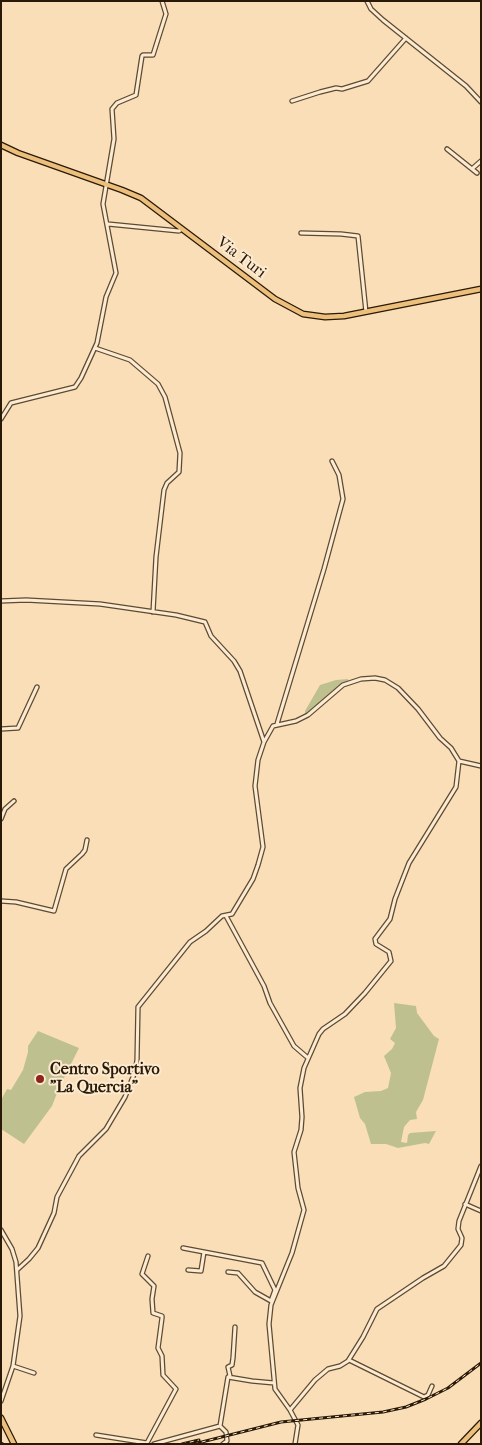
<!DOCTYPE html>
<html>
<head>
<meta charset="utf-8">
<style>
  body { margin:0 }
  #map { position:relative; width:482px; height:1445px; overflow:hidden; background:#fadeb8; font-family:"IM FELL French Canon",serif }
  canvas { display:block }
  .frame { position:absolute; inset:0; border:2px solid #291906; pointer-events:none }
</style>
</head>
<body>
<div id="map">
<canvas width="482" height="1445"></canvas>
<div class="frame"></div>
</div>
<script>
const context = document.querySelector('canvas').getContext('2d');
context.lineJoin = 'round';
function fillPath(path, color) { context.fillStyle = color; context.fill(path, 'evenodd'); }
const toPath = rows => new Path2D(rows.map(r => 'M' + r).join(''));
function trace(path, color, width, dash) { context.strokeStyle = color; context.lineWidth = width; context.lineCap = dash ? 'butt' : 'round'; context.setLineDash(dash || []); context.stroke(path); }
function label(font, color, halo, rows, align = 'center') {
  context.font = font + ' "IM FELL French Canon",serif'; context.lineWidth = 4; context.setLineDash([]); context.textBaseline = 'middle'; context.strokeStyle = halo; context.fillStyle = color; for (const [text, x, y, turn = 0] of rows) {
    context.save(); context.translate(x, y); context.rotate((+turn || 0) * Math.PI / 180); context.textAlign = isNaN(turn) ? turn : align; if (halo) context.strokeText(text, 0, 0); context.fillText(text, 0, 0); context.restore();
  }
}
fillPath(toPath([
  [348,679,348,682,305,716,305,711,320,685,336,680],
  [394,1003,416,1006,417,1013,434,1036,439,1039,423,1100,416,1112,417,1119,410,1120,404,1127,401,1142,407,1143,408,1135,410,1133,436,1131,429,1144,425,1143,398,1148,386,1144,371,1144,365,1124,360,1118,354,1097,365,1092,381,1091,388,1088,391,1073,384,1056,392,1049,395,1043,390,1039,396,1028],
  [38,1031,79,1048,59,1088,52,1106,24,1144,1,1129,1,1100,7,1089,11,1090,23,1070,28,1052,28,1046]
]), '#bec18f');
const minor = toPath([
  [367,1,371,9,383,20,466,86,481,102],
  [292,101,320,92,336,88,342,89,368,81,406,38],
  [447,149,477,173],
  [473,168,481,161],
  [108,224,179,231,182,229],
  [301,233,341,234,358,236,366,312],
  [95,348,130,360,158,384,165,397,180,453,179,472,167,483,164,490,156,557,153,612],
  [1,419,11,403,75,387,81,378,97,343,106,297,116,273,103,204,114,139,112,109,117,103,136,95,142,56,143,55,153,55,165,17,166,14,162,1],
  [1,601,26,600,100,604,176,615,205,622,211,636,234,661,240,671,264,742,258,760,255,786,263,847,258,865,253,879,232,914,222,916,206,931,190,942,138,1007,137,1060,135,1072,125,1097,106,1129,79,1156,57,1197,54,1213,38,1248,29,1259,17,1270],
  [277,724,324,569,343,499,339,475,332,461],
  [1,729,18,728,37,687],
  [264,742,273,726,296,721,308,715,343,685,361,679,375,678,385,680,398,688,418,709,440,738,451,748,459,761,481,766],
  [1,819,5,809,14,801],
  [1,901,16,902,54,911,66,869,82,854,85,850,87,840],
  [226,916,264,986,270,1003,294,1046,308,1058],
  [465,1204,481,1211],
  [1,1230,12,1249,16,1262,20,1316,13,1366,1,1401],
  [183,1248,262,1263,275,1290,271,1301],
  [188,1270,201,1271,204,1252],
  [228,1272,238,1273,255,1292,271,1301],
  [349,1360,424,1397,428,1395,432,1386],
  [13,1366,34,1373],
  [230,1376,228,1367,232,1365,233,1358,235,1327],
  [290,1410,315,1380,328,1369,340,1366,348,1361,363,1337,377,1309,423,1278,444,1266,457,1250,461,1245,462,1238,458,1229,459,1221,481,1166],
  [96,1435,147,1443],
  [147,1443,176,1389,163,1375,162,1356,158,1348,162,1318,162,1316,153,1313,152,1299,154,1286,142,1274,148,1256],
  [154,1444,220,1426],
  [223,1444,227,1441,226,1432,220,1426,228,1377,252,1381,274,1383],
  [295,1444,298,1425,290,1410,275,1389,269,1324,271,1305,292,1253,304,1210,298,1188,294,1152,301,1130,302,1117,300,1088,304,1068,319,1034,323,1029,345,1014,365,993,391,961,389,952,376,944,375,939,390,919,395,899,409,863,456,787,459,761]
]);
const major = toPath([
  [1,145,18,153,122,190,141,198,275,299,303,314,325,317,344,316,481,289],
  [1,1418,14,1444],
  [461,1444,481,1423]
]);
trace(minor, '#5d4a32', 5.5);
trace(major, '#291906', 7);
trace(minor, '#fcead1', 3);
trace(major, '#edbf7c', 4.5);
const rail = toPath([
  [1,1443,3,1444],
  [182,1444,199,1440],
  [194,1444,281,1422,383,1412,406,1407,426,1399,448,1388,481,1363]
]);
trace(rail, '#291906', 3);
trace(rail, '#fcead1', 1, [4]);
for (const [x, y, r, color] of [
  [40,1079,5,"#8f2418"]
]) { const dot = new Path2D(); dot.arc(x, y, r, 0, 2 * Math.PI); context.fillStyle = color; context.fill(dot); trace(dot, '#fcead1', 2); }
label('16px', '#291906', '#fcead1', [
  ["Via Turi",241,258,37]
]);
label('bold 16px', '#291906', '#fcead1', [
  ["Centro Sportivo",50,1070],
  ["\"La Quercia\"",50,1088]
], 'left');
</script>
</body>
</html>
